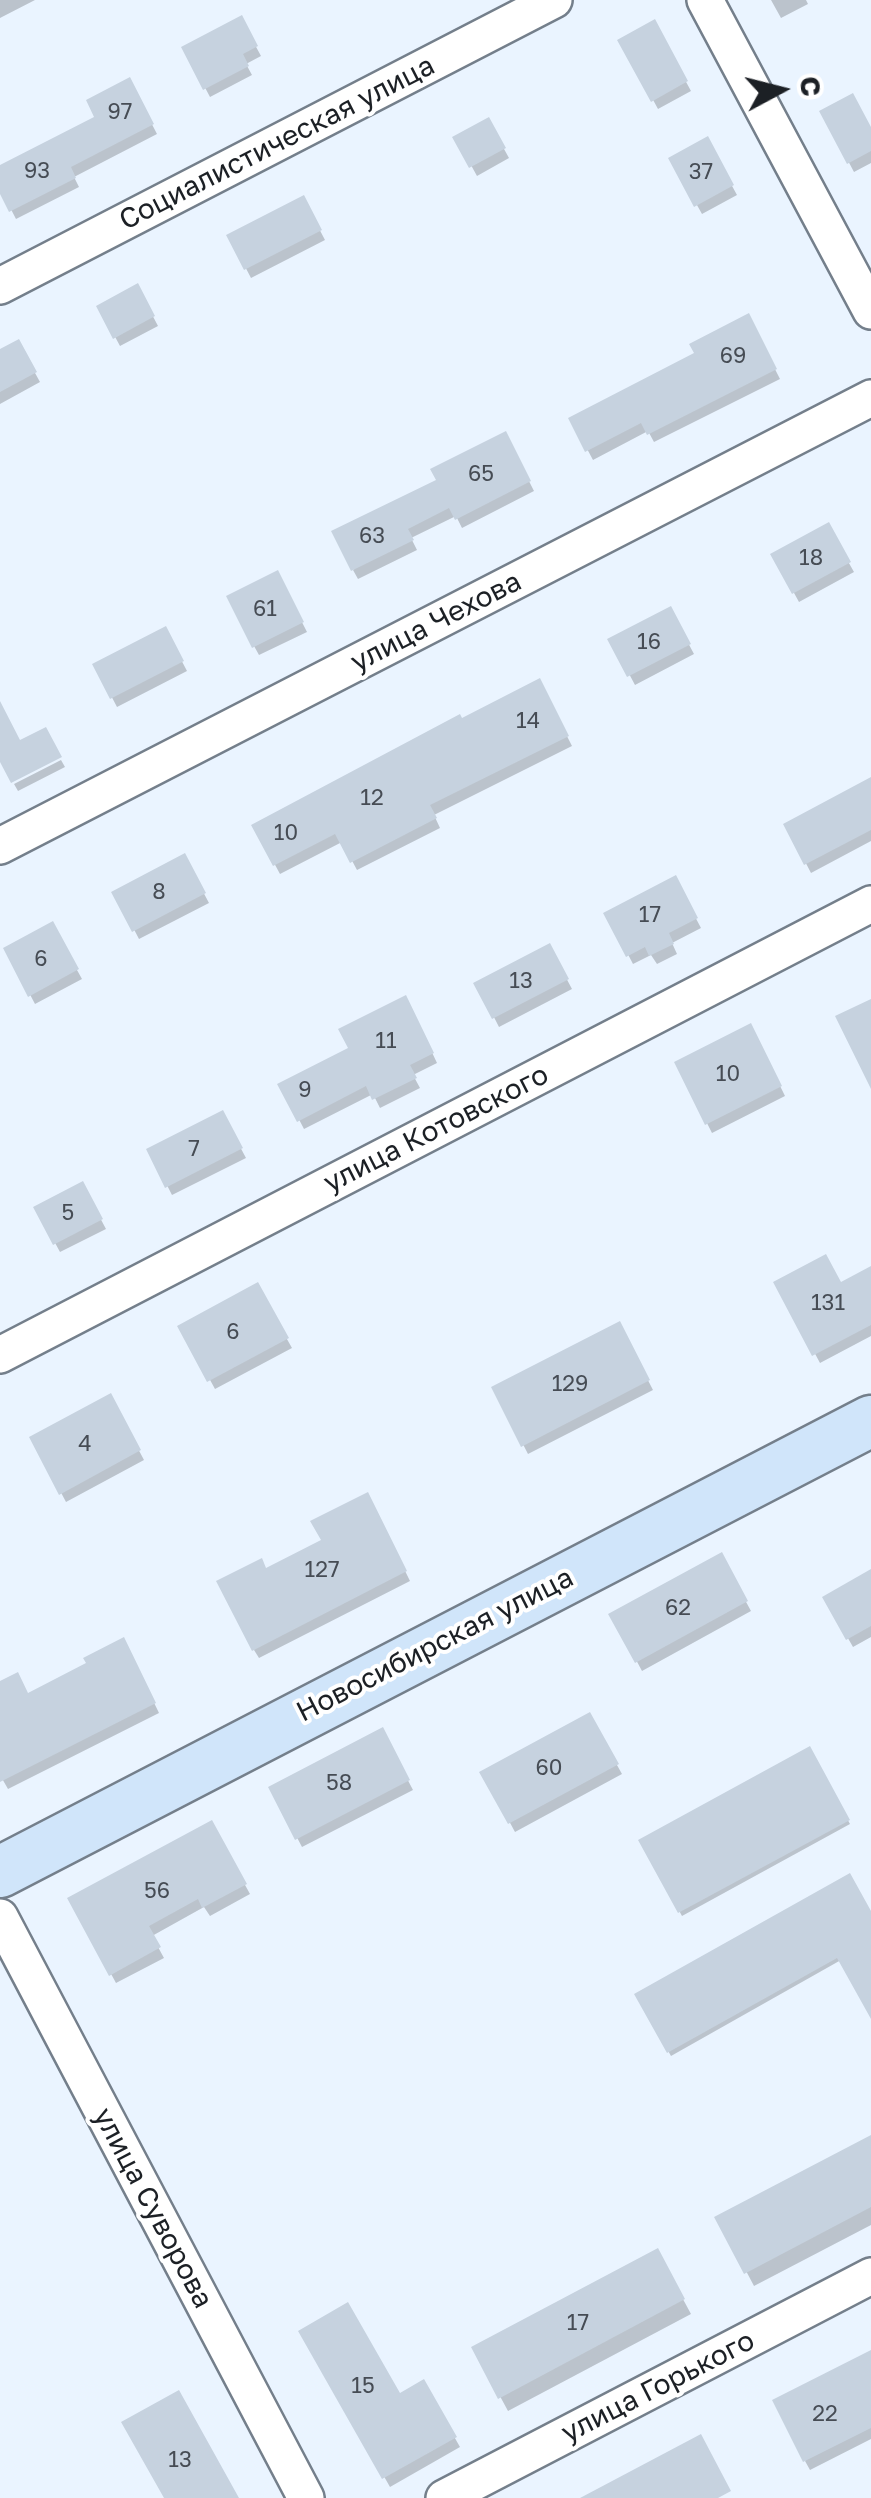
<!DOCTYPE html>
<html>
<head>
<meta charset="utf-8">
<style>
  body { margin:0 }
  #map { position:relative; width:871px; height:2498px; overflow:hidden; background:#eaf4ff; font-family:"Golos Text",sans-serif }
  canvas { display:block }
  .north { position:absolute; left:731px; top:40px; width:100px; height:100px; -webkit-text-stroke:8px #fff; paint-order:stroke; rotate:83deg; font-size:28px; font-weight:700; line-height:40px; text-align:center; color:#1c2025 }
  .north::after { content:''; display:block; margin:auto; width:35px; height:45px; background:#1c2025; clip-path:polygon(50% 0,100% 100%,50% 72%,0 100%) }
</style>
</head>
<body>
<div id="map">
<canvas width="871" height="2498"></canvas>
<div class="north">С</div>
</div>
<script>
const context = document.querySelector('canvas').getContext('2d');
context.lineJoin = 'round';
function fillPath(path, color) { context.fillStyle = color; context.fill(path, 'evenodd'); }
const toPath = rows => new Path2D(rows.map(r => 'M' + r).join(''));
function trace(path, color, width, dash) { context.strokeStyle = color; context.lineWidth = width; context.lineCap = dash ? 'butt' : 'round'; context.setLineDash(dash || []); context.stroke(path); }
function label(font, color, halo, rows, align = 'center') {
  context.font = font + ' "Golos Text",sans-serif'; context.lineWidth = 8; context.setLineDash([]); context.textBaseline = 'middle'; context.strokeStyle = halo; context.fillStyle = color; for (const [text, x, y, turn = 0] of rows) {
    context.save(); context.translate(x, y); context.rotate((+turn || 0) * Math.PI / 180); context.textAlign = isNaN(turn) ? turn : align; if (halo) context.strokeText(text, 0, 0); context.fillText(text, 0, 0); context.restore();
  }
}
fillPath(toPath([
  [0,0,35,0,0,18],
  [771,0,806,0,808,4,781,18],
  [241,19,261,56,246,64,252,75,210,97,184,48],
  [654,23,691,91,658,109,621,41],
  [129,80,157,134,74,177,79,187,16,219,0,188,0,168,98,118],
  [822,112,871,131,871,163,854,172],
  [488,120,509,158,477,176,456,138],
  [707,140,737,195,702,214,671,159],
  [303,198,325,240,251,278,229,236],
  [137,286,158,326,120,346,99,307],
  [748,316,780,379,654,442,648,431,593,460,571,419,697,354],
  [18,342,40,382,0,404,0,352],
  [505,434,534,491,462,528,456,516,411,538,417,550,358,579,353,570,440,481],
  [828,526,854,572,799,602,773,555],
  [282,583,307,632,259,655,254,646],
  [670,609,694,654,635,685,611,640],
  [165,629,187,671,117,707,95,665],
  [539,681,572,746,434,815,440,828,357,870,342,842,280,874,254,826],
  [61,760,65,767,18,791,14,784],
  [871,790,871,841,811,873,786,825],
  [184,856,209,903,139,939,115,893],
  [675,879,701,928,672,943,677,954,657,964,651,955,633,964,607,914],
  [52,925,82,979,35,1004,6,949],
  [549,946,572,989,499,1027,477,984],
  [411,1008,437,1063,413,1075,420,1088,380,1108,373,1094,304,1129,281,1085,351,1049],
  [755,1035,785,1096,712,1133,677,1064],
  [222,1113,246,1158,172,1195,149,1150],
  [82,1184,106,1229,60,1252,36,1208],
  [871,1269,871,1336,820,1363,777,1283,840,1285],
  [257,1286,292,1348,215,1389,181,1327],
  [619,1324,653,1390,528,1454,494,1388],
  [110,1396,144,1460,66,1502,32,1438],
  [372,1504,410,1581,259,1658,254,1650,266,1571,324,1542],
  [721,1556,751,1611,642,1671,612,1615],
  [871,1572,871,1637,853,1647,825,1598],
  [128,1649,159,1713,8,1789,0,1775,0,1684,28,1696],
  [589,1715,622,1774,515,1832,483,1773],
  [382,1731,413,1790,302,1847,271,1788],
  [809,1749,850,1824,682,1916,641,1841],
  [211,1823,250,1894,210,1916,204,1907,152,1936,164,1958,116,1983,70,1899],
  [871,1915,871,2014,841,1960,671,2056,637,1995],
  [871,2138,871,2225,754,2286,718,2218],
  [657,2251,691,2314,508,2411,474,2348],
  [302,2332,399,2396,423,2382,460,2447,390,2487],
  [871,2353,871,2439,810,2470,805,2461]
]), '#0003');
fillPath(toPath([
  [242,15,258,46,243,54,249,66,203,90,181,47],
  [655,19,688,81,651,102,617,40],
  [130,77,154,124,71,167,76,178,9,212,0,194,0,165,94,117,86,100],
  [853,93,871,127,871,151,847,164,819,111],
  [489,117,506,148,469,168,452,137],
  [708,136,734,185,694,207,668,158],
  [304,195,322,230,244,270,226,235],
  [138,283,155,316,113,339,96,306],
  [749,313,777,369,647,435,641,423,585,452,568,418,694,353,689,344],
  [19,339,37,372,0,392,0,349],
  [506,431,531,481,455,520,449,508,408,529,414,540,351,571,331,531,436,480,430,469],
  [829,522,851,562,792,594,770,554],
  [278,570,304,622,252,648,226,596],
  [671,606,691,644,627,677,607,639],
  [166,626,184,661,110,699,92,664],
  [540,678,569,736,430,805,437,818,350,863,335,834,273,866,251,825,460,714,462,718],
  [0,701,20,740,46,727,62,757,11,783,0,762],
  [871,777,871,830,804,865,783,824],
  [185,853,206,893,132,932,111,892],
  [676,875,698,918,669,933,674,944,649,956,645,947,626,957,603,913],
  [53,921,79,969,28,997,3,948],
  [550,943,569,979,492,1019,473,983],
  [406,995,434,1053,410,1065,417,1078,372,1100,366,1086,297,1122,277,1084,348,1048,338,1029],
  [871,999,871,1089,835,1016],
  [751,1023,782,1086,705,1125,674,1062],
  [223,1110,243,1148,165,1188,146,1149],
  [83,1181,103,1219,53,1245,33,1207],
  [826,1254,841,1282,871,1266,871,1325,812,1356,773,1282],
  [258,1282,289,1338,207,1382,177,1326],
  [620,1321,650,1380,521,1447,491,1387],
  [111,1393,141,1450,59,1495,29,1437],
  [368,1492,407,1571,252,1651,216,1581,262,1558,266,1568,321,1540,310,1521],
  [722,1552,748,1601,635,1663,608,1614],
  [871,1569,871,1626,846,1640,822,1597],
  [124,1637,156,1703,0,1782,0,1681,18,1672,28,1693,86,1663,83,1658],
  [590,1712,619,1764,508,1824,479,1772],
  [383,1727,410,1780,295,1840,268,1787],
  [810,1746,850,1820,678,1913,638,1840],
  [212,1820,247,1884,202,1908,198,1899,149,1926,161,1947,109,1976,67,1898],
  [850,1873,871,1911,871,2019,837,1958,667,2053,634,1994],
  [871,2135,871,2207,744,2274,714,2217],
  [658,2248,685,2299,498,2399,471,2347],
  [348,2302,400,2393,424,2379,457,2437,382,2479,298,2331],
  [871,2350,871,2428,803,2462,772,2400],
  [179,2390,239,2498,164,2498,121,2422],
  [701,2434,731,2491,718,2498,580,2498]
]), '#c6d2df');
const street = toPath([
  [705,0,871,311],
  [0,286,554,0],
  [0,846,871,398],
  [0,1355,871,904],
  [0,1917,306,2498],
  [444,2498,871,2276]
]);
const secondary = toPath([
  [0,1872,871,1421]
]);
trace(street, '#747f8b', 40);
trace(secondary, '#747f8b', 55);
trace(street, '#fff', 35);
trace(secondary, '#d0e5fa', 50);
label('22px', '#464c54', null, [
  ["97",120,112],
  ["93",37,171],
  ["37",701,172],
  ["69",733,356],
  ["65",481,474],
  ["63",372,536],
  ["18",811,558],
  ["61",265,609],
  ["16",649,642],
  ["14",528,721],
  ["12",372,798],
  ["10",286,833],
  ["8",159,892],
  ["17",650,915],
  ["6",41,959],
  ["13",521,981],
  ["11",386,1041],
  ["10",728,1074],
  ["9",305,1090],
  ["7",194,1149],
  ["5",68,1213],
  ["131",828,1303],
  ["6",233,1332],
  ["129",570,1384],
  ["4",85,1444],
  ["127",322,1570],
  ["62",678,1608],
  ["60",549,1768],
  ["58",339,1783],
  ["56",157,1891],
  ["17",578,2323],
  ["15",363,2386],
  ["22",825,2414],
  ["13",180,2460]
]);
label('28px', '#1c2025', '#fff', [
  ["Социалистическая улица",277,143,-27],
  ["улица Чехова",436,622,-27],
  ["улица Котовского",436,1129,-27],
  ["Новосибирская улица",435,1645,-27],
  ["улица Суворова",153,2208,62],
  ["улица Горького",658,2387,-27]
]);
</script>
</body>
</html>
